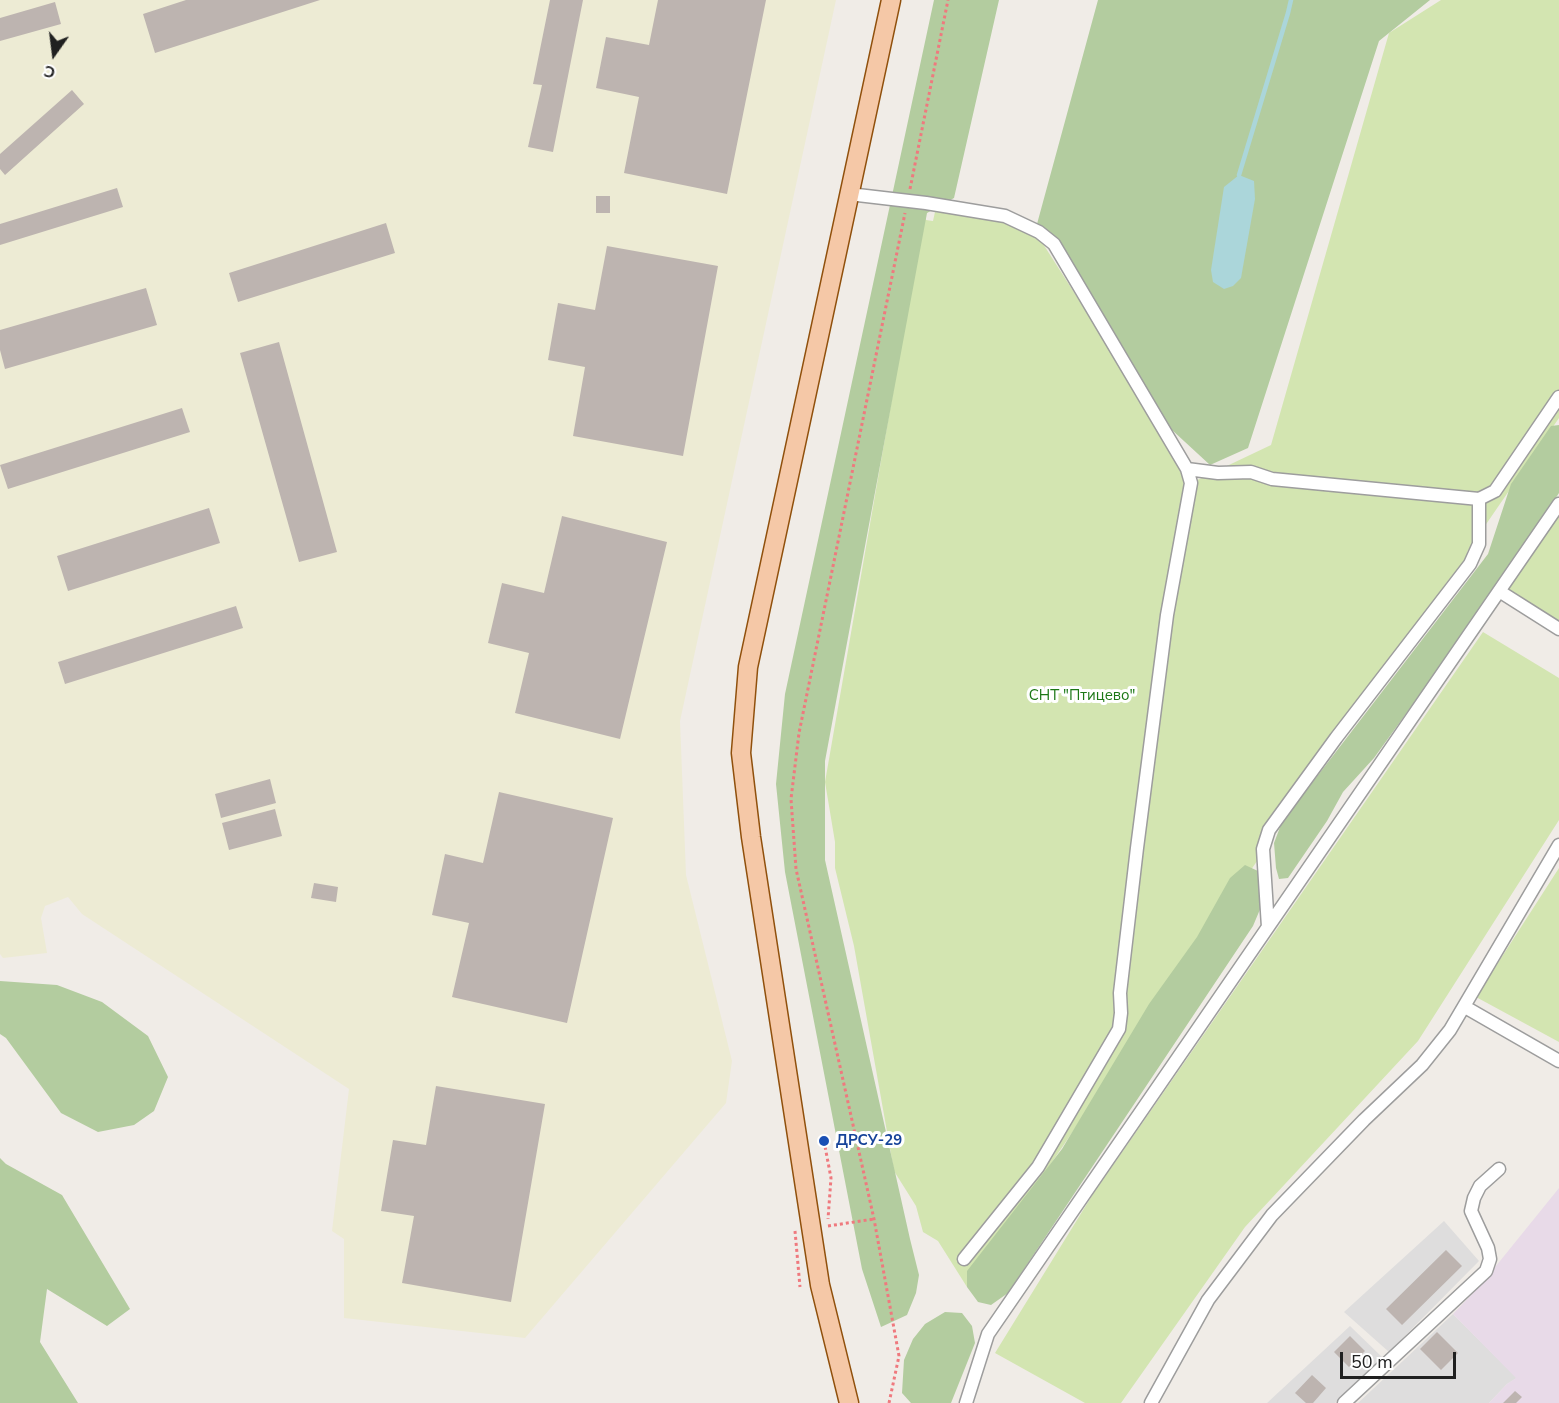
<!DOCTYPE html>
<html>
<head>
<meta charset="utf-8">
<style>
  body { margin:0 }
  #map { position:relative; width:1559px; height:1403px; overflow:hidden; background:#f0ece7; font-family:"Nunito Sans",sans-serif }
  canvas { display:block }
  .north { position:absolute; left:24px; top:24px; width:60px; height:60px; -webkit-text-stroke:4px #fff; paint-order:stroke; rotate:194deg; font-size:16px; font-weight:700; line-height:24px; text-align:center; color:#202020 }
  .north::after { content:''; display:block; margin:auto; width:21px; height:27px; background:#202020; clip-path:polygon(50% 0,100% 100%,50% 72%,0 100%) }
  .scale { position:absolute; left:1340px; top:1352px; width:116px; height:27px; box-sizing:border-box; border:3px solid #202020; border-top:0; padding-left:8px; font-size:18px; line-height:21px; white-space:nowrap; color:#202020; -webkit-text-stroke:4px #fff; paint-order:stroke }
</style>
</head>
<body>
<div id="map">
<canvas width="1559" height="1403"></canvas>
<div class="north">С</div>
<div class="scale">50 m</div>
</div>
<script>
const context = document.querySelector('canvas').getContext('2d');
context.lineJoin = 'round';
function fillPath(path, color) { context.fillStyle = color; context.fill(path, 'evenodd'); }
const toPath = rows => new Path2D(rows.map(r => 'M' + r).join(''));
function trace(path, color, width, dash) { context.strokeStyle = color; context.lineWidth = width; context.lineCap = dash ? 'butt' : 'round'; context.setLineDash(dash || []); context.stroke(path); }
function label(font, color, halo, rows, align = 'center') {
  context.font = font + ' "Nunito Sans",sans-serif'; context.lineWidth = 6; context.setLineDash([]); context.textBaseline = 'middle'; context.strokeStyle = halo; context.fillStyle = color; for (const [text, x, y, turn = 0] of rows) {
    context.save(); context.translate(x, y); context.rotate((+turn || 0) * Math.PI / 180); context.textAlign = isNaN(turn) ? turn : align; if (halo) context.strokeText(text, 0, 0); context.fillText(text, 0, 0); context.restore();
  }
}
fillPath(toPath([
  [1444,1221,1479,1261,1389,1352,1344,1312],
  [1453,1314,1517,1378,1507,1384,1489,1403,1358,1403],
  [1350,1326,1383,1358,1335,1403,1267,1403]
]), '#dedddd');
fillPath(toPath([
  [1559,1188,1559,1403,1489,1403,1507,1384,1516,1378,1453,1314,1479,1287]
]), '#e8dae8');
fillPath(toPath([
  [0,0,836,0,680,721,686,875,732,1061,726,1103,525,1338,344,1318,344,1239,332,1231,349,1089,82,914,68,897,45,906,41,918,47,953,3,958,0,954]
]), '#edebd4');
fillPath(toPath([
  [1441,0,1559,0,1559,418,1467,552,1469,555,1447,582,967,1287,938,1241,923,1232,916,1206,894,1171,854,946,835,868,835,842,825,782,926,203,926,220,933,221,935,212,1006,220,1038,236,1187,469,1191,483,1271,445,1389,33],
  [1559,516,1559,626,1506,591],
  [1483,632,1559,678,1559,820,1418,1041,1245,1227,1121,1403,1085,1403,995,1353,1093,1194],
  [1559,868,1559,1042,1476,997]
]), '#d3e5b1');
fillPath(toPath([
  [934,0,999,0,954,198,927,213,825,761,825,860,910,1239,919,1275,916,1293,907,1315,881,1327,862,1269,785,872,776,784,785,694],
  [1098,0,1430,0,1379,41,1248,448,1210,465,1146,406,1037,224],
  [1559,425,1559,493,1486,603,1374,758,1343,792,1327,821,1288,878,1279,879,1276,868,1274,843,1282,822,1488,554,1511,484,1551,426],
  [1245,865,1258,871,1261,907,1253,926,1008,1293,991,1305,978,1302,967,1287,967,1271,1062,1149,1149,1004,1197,937,1230,878],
  [0,981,57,985,102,1002,148,1036,168,1077,154,1111,134,1125,98,1132,61,1113,6,1038,0,1034],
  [0,1158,6,1164,62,1195,130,1309,107,1326,47,1289,40,1342,78,1403,0,1403],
  [945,1312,962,1313,972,1326,975,1343,951,1403,911,1403,902,1393,904,1360,913,1339,925,1324]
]), '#b3cc9f');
fillPath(toPath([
  [1239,175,1254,181,1255,199,1241,278,1233,286,1224,289,1213,282,1211,270,1224,187]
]), '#abd6da');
trace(toPath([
  [1239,175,1288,13,1291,0]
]), '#abd6da', 4.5);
fillPath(toPath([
  [186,0,320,0,155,53,143,14],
  [550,0,583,0,553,152,528,147,542,85,533,84],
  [658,0,766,0,727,194,624,173,639,97,596,88,606,37,649,45],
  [55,2,61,24,0,41,0,18],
  [72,90,84,104,5,175,0,169,0,154],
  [117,188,123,207,0,245,0,224],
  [596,196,610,196,610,213,596,213],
  [386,223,395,253,238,302,229,273],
  [607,246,718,266,683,456,573,436,585,367,548,360,558,303,595,310],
  [146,288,157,325,5,369,0,350,0,330],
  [279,342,337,552,299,562,240,353],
  [182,408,190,432,8,489,0,465],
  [209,508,220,543,68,591,57,556],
  [562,516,667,542,620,739,515,713,529,653,488,643,502,583,544,593],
  [236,606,243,628,65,684,58,662],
  [270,779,276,803,221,818,215,794],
  [499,792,613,818,567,1023,452,997,469,923,432,915,445,854,483,863],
  [275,809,282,836,229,850,222,823],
  [314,883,338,887,336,902,311,898],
  [436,1086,545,1104,511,1302,402,1283,414,1216,381,1211,393,1140,426,1145],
  [1446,1250,1462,1266,1402,1325,1386,1309],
  [1437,1332,1458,1353,1441,1370,1420,1349],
  [1350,1336,1365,1351,1349,1367,1334,1352],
  [1312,1375,1326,1388,1313,1403,1306,1403,1295,1393],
  [1515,1391,1522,1397,1516,1403,1503,1403]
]), '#bdb4b0');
const street = toPath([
  [849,194,926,203,1005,216,1039,232,1054,244,1187,469,1191,483,1167,615,1137,848,1120,993,1121,1013,1119,1029,1038,1167,964,1259],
  [1187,469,1218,473,1251,472,1272,479,1479,499,1495,491,1559,397],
  [1499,591,1559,629],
  [1268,927,1263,849,1269,830,1336,738,1470,564,1479,544,1479,499],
  [1465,1007,1559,1061],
  [966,1403,988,1334,1559,504],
  [1151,1403,1208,1300,1272,1215,1364,1120,1422,1065,1450,1030,1559,845],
  [1344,1403,1486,1271,1490,1259,1488,1248,1471,1211,1474,1198,1480,1186,1499,1169]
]);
const primary = toPath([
  [849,1403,820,1285,751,837,741,753,748,667,891,0]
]);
trace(street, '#9d9d9d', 15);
trace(primary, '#90500c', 21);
trace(toPath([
  [910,189,948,0],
  [824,1141,831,1178,828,1219],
  [828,1226,874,1219],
  [795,1231,800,1287],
  [889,1403,899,1356,874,1219,796,869,791,799,799,733,905,213]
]), '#ef797e', 3, [3, 3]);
trace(street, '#fff', 12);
trace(primary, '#f5c8a7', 18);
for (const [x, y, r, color] of [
  [824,1141,6,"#1a4fb4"]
]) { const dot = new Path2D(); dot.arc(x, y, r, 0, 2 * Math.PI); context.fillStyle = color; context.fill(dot); trace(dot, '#fff', 2); }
label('15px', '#1b7715', '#fff', [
  ["СНТ \"Птицево\"",1082,696]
]);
label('bold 15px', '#164399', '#fff', [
  ["ДРСУ-29",836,1141]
], 'left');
</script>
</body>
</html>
